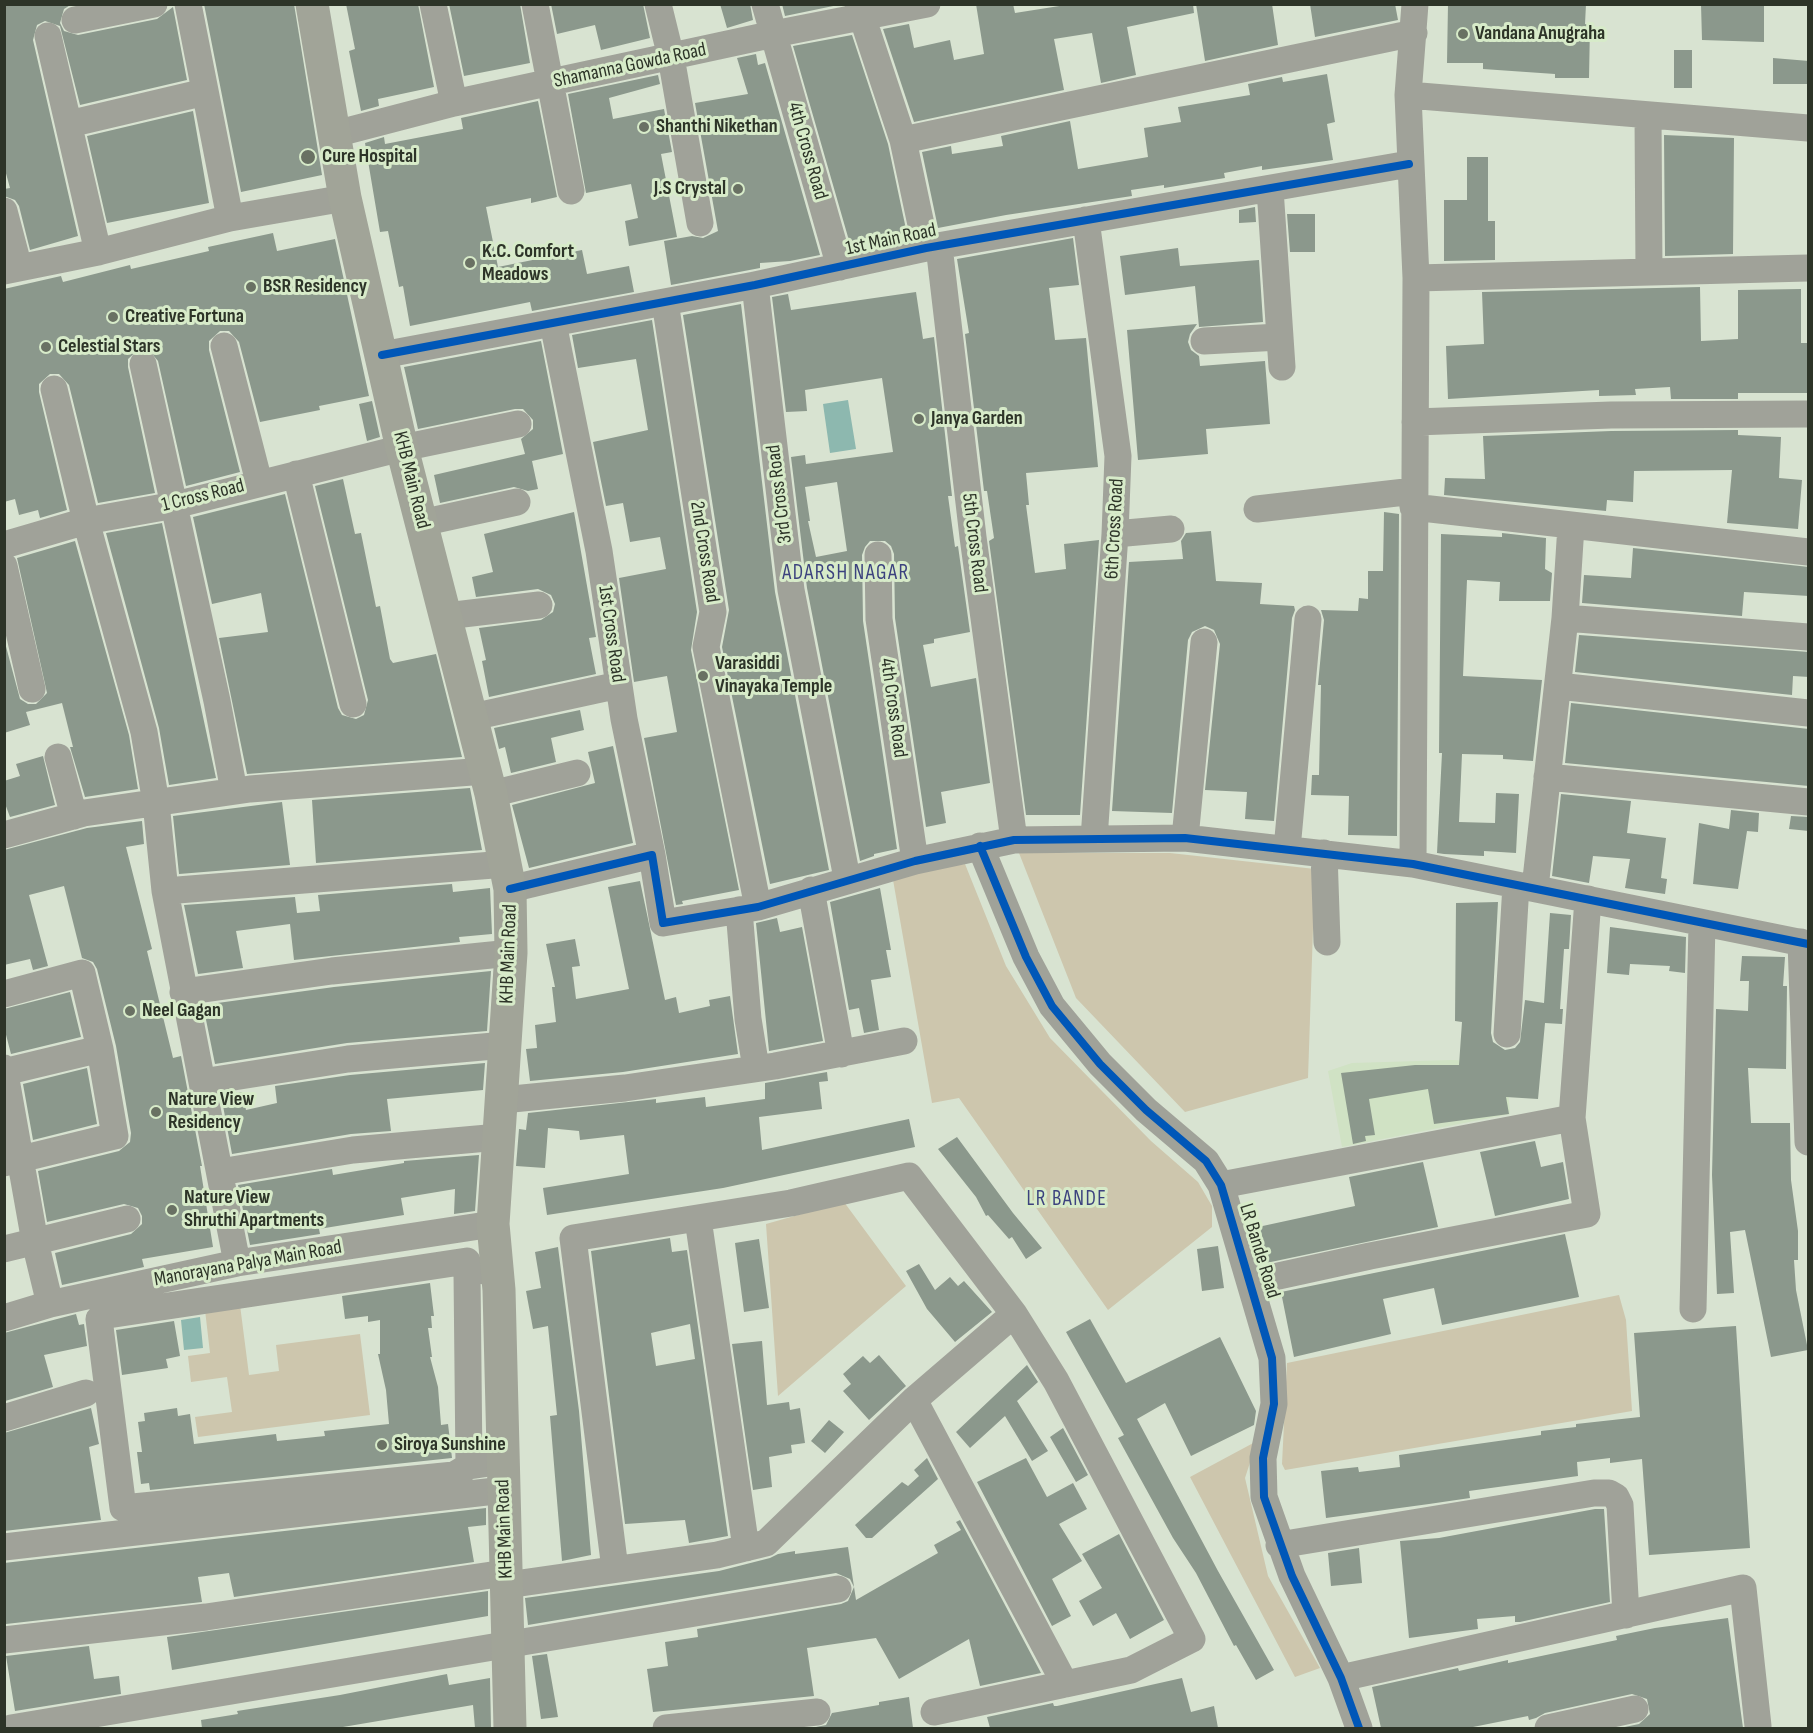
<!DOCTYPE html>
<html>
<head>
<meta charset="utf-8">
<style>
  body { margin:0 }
  #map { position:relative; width:1813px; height:1733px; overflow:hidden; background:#d8e3d1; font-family:"Sofia Sans Condensed",sans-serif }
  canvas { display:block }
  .frame { position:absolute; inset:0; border:6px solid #2d3428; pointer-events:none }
</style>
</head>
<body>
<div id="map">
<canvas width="1813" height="1733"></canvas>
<div class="frame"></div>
</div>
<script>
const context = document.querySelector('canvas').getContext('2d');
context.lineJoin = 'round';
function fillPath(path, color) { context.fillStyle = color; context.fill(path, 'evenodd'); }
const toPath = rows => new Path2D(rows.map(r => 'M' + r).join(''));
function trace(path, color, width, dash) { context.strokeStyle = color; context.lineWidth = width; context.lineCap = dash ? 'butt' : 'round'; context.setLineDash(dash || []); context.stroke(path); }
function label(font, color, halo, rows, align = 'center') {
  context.font = font + ' "Sofia Sans Condensed",sans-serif'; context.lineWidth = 6; context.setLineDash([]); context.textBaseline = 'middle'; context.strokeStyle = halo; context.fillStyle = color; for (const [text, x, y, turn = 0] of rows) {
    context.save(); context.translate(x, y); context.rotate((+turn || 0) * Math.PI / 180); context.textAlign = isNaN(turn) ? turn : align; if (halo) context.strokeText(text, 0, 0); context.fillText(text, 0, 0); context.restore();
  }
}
fillPath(toPath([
  [1452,1060,1506,1062,1510,1114,1342,1147,1328,1071,1352,1063]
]), '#d0e2c4');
fillPath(toPath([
  [1019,853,1170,853,1315,869,1308,1078,1185,1112,1076,998],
  [965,864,1006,966,1050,1038,1151,1141,1198,1182,1212,1206,1212,1227,1108,1310,959,1098,932,1103,892,874],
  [844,1202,906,1286,778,1396,766,1224],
  [1619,1295,1626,1320,1632,1411,1285,1470,1282,1464,1287,1363],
  [240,1305,249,1375,279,1371,276,1345,360,1334,370,1415,198,1437,195,1417,232,1412,227,1377,191,1382,188,1356,210,1353,205,1310],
  [1257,1441,1245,1478,1268,1576,1320,1668,1295,1677,1190,1477]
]), '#cdc6ad');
fillPath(toPath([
  [848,400,856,449,830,453,823,404],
  [200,1317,203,1348,184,1350,181,1320]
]), '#8db8af');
fillPath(toPath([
  [4,4,72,4,64,9,60,23,64,31,78,35,157,19,173,7,187,80,80,105,60,26,45,21,37,25,33,40,78,236,30,250,19,206,15,200,4,196,4,189,10,188,4,166],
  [204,4,294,4,322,175,241,192],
  [346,4,418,4,434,87,378,99,379,106,361,111,349,51,355,49],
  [449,4,520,4,530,63,464,76],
  [551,4,643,4,650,38,601,50,595,25,557,34],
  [720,4,750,4,753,20,727,28],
  [782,4,843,4,785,16],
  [976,4,1013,4,1015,13,1072,4,1193,4,1194,13,1127,27,1136,75,1101,83,1092,33,1054,39,1064,90,914,122,883,29,909,24,914,48,950,40,954,60,984,54],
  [1196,4,1272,4,1278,45,1205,61],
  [1310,4,1395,4,1398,20,1315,37],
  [1448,4,1586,4,1585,24,1590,25,1589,78,1555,78,1555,74,1483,69,1483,63,1447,63],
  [1701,4,1764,4,1764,42,1702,40],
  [852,35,888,144,907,234,850,244,793,46],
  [1674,50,1692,50,1692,88,1674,88],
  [756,54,758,65,765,63,820,255,790,261,760,263,760,268,671,285,664,241,692,236,703,238,718,231,695,103,748,94,737,58],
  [1773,58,1809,61,1809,84,1773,84],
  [1327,74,1335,122,1327,124,1333,160,1262,170,1262,166,1224,173,1225,178,1164,188,1164,185,1131,190,1132,196,1006,215,938,228,922,152,951,146,952,154,1003,146,1001,136,1070,121,1078,169,1148,157,1144,128,1181,122,1178,107,1250,95,1248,84,1282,77,1283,82],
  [658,75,660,84,609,98,613,119,664,109,672,152,661,154,677,237,629,246,625,221,638,218,631,184,586,193,568,94],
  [538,101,557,197,531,203,531,198,486,207,498,267,582,250,587,274,629,266,634,292,532,311,530,302,410,326,403,286,399,287,388,231,380,232,365,143,384,137,385,144,463,129,461,118],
  [193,111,209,203,107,223,87,136],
  [1664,135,1734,138,1733,254,1665,256],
  [1467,157,1488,157,1488,221,1495,221,1495,260,1444,261,1444,200,1467,200],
  [1255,207,1256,222,1239,223,1239,210],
  [1287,214,1315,214,1315,252,1290,252],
  [273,233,277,251,335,239,369,396,319,406,320,410,260,422,239,342,229,331,220,331,209,341,209,350,240,472,186,486,158,361,148,349,139,349,128,359,128,367,155,493,98,503,69,385,59,374,50,374,39,384,39,392,67,510,40,518,38,510,19,515,15,499,4,502,4,289,61,276,63,282,130,265,131,269,209,251,208,247],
  [1073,238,1079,285,1049,288,1055,340,1086,338,1098,467,1026,473,1029,505,1026,505,1035,573,1066,569,1064,544,1099,540,1080,815,1026,815,989,541,994,538,987,491,984,491,965,334,969,333,957,259],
  [1178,248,1180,266,1259,260,1263,322,1199,327,1195,286,1125,295,1120,256],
  [1700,287,1701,341,1738,339,1738,290,1801,289,1801,343,1809,343,1809,393,1738,393,1738,399,1671,399,1670,387,1635,389,1636,395,1599,396,1599,390,1448,399,1446,346,1484,344,1482,292],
  [916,292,923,339,934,337,952,496,948,496,955,547,958,546,970,632,934,639,934,643,923,645,931,687,976,678,990,783,941,792,946,823,926,827,895,618,894,554,891,546,885,541,870,541,865,547,862,555,863,621,897,849,874,854,874,856,860,861,807,588,791,457,805,455,806,464,893,452,882,378,805,390,807,411,786,412,772,297,788,294,791,310],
  [837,482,847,551,816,557,808,521,810,521,805,487],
  [741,304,775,592,829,870,770,884,722,647,729,610,683,315],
  [652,320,697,612,691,650,739,890,682,901,683,904,676,905,644,738,677,732,667,676,634,682,619,578,666,569,660,537,630,542,623,503,606,506,593,442,648,430,636,359,578,368,572,335],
  [1197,324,1190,334,1188,342,1191,350,1199,356,1200,366,1265,361,1270,424,1206,429,1208,454,1138,460,1127,330],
  [541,341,563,454,532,461,538,489,528,491,514,487,440,503,434,475,525,454,521,439,533,429,533,420,523,409,515,409,418,429,404,367],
  [372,401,380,437,367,441,359,404],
  [1738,430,1738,435,1781,437,1779,478,1802,480,1798,529,1727,523,1732,470,1634,471,1633,502,1607,500,1606,511,1444,495,1445,478,1485,479,1483,436,1611,431],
  [343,479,355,534,361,533,376,607,380,606,390,659,393,663,436,654,462,757,247,774,219,638,268,632,261,593,212,604,193,517,285,494,338,708,342,715,356,719,364,715,368,700,315,486],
  [574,512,596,637,589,638,596,674,489,697,482,661,486,660,479,628,541,620,553,612,555,604,551,595,538,589,476,597,472,577,493,572,484,534],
  [1384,512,1399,514,1397,836,1348,835,1349,796,1311,795,1312,775,1319,775,1321,685,1318,685,1324,620,1321,610,1358,611,1359,598,1368,599,1368,571,1383,571],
  [162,523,216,778,169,785,159,728,106,533],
  [1211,531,1216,581,1262,583,1260,604,1294,606,1295,610,1292,618,1274,821,1245,819,1247,792,1205,790,1220,644,1214,630,1205,626,1192,632,1188,640,1172,813,1112,811,1129,562,1183,559,1181,541,1186,533],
  [1502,533,1546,538,1545,569,1552,573,1550,601,1499,601,1500,582,1467,580,1463,676,1542,680,1533,761,1503,759,1503,755,1462,754,1459,822,1495,823,1496,793,1519,794,1516,853,1484,851,1484,856,1444,854,1437,853,1442,753,1439,753,1441,534,1502,537],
  [75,541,129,735,138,789,85,797,70,747,73,747,62,703,26,712,30,725,4,733,4,639,20,699,28,704,36,704,47,693,17,558],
  [1633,548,1809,567,1809,596,1744,592,1742,616,1582,603,1584,575,1631,578],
  [1579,635,1809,652,1809,677,1793,676,1792,695,1575,672],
  [1571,703,1809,729,1809,786,1565,763],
  [580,710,584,730,551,738,556,762,511,773,505,747,499,749,494,728],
  [613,746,633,843,529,868,512,805,595,783,588,752],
  [43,756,55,805,10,817,4,801,4,781,20,776,16,764],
  [470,788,482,850,316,863,312,800],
  [1561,794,1631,801,1627,833,1666,838,1661,878,1667,879,1665,894,1625,888,1630,859,1593,856,1589,883,1552,876],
  [282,802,290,865,179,874,173,816],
  [1731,810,1759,813,1758,832,1747,831,1738,889,1693,884,1699,823,1729,829],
  [1791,816,1809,817,1809,831,1789,829],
  [142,821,144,844,126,847,152,949,147,951,173,1058,181,1056,202,1166,200,1166,213,1247,142,1259,144,1267,62,1285,55,1253,131,1234,142,1224,142,1216,138,1208,124,1204,47,1222,38,1171,119,1151,130,1142,131,1133,116,1046,97,969,93,962,82,958,64,886,29,895,48,966,33,970,30,959,4,965,4,850,87,828],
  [640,881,665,1000,676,997,679,1013,710,1006,709,1000,730,996,738,1054,623,1072,530,1081,526,1049,537,1048,535,1025,556,1022,552,987,555,987,546,944,575,939,580,966,572,967,576,999,629,989,608,887],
  [452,884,453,892,490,888,492,934,459,937,460,942,294,960,290,924,236,931,243,968,198,974,184,905,295,897,297,913,320,911,318,895],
  [880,888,891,950,886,950,891,977,871,980,879,1030,864,1033,859,1008,849,1010,830,902],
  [1498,902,1491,1033,1493,1042,1505,1050,1515,1048,1520,1042,1525,1000,1544,1003,1550,913,1571,915,1569,949,1564,949,1560,1009,1563,1009,1562,1024,1545,1023,1538,1099,1506,1097,1509,1114,1434,1124,1428,1089,1369,1099,1375,1135,1365,1136,1366,1141,1353,1144,1341,1073,1415,1065,1459,1065,1462,1022,1455,1021,1456,903],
  [777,918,780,932,802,927,823,1041,769,1051,756,923],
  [1610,927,1686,937,1685,973,1669,971,1670,966,1630,964,1629,975,1607,973],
  [1742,956,1785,957,1783,986,1787,986,1786,1069,1748,1068,1751,1123,1790,1123,1791,1180,1798,1231,1798,1260,1794,1260,1796,1290,1808,1350,1771,1357,1745,1230,1730,1232,1734,1293,1717,1294,1712,1175,1716,1009,1748,1011,1749,981,1740,981],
  [491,971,487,1031,347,1043,215,1064,203,1005,334,987],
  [70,992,81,1037,11,1054,4,1027,4,1009],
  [485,1063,483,1090,387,1099,391,1131,351,1134,232,1154,221,1095,242,1092,246,1110,277,1103,275,1086,350,1075],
  [87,1068,97,1124,33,1140,23,1084],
  [827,1072,828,1081,819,1082,822,1109,759,1117,762,1150,909,1119,915,1147,723,1188,547,1215,543,1188,629,1174,624,1135,580,1140,579,1131,548,1128,545,1168,516,1166,519,1129,526,1130,528,1113,656,1099,656,1103,705,1097,706,1107,765,1099,765,1083],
  [957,1137,1013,1213,1042,1248,1026,1259,1012,1237,1009,1239,988,1215,986,1216,976,1197,938,1149],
  [1535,1141,1541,1167,1563,1162,1569,1199,1495,1216,1480,1152],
  [479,1155,475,1211,454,1214,455,1189,401,1198,404,1215,319,1229,320,1234,250,1245,238,1185,332,1169,333,1175,404,1163,404,1161],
  [1423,1162,1438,1227,1266,1263,1258,1227,1355,1206,1349,1177],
  [1565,1234,1579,1297,1442,1325,1434,1288,1383,1299,1391,1334,1294,1357,1281,1292],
  [670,1238,672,1252,687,1250,728,1536,689,1543,685,1520,625,1524,591,1251],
  [690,1324,695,1359,656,1366,651,1333],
  [759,1239,769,1308,744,1312,735,1243],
  [1218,1246,1224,1288,1202,1291,1197,1249],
  [558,1247,579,1411,591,1555,562,1561,550,1416,557,1415,548,1326,533,1329,526,1291,541,1288,535,1252],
  [919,1264,935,1290,950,1277,958,1286,964,1281,992,1312,955,1342,927,1309,906,1271],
  [430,1283,434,1316,431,1316,432,1328,428,1328,432,1357,430,1357,438,1387,441,1425,448,1424,452,1458,150,1490,149,1483,141,1484,137,1452,142,1452,138,1422,145,1421,144,1413,177,1408,178,1416,190,1414,194,1444,276,1434,277,1441,325,1436,324,1431,389,1424,386,1390,378,1354,380,1354,380,1320,368,1322,368,1316,345,1319,342,1296],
  [76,1314,79,1325,84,1324,87,1346,44,1355,53,1387,5,1401,4,1333],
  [1090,1319,1126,1383,1220,1337,1256,1411,1254,1425,1191,1456,1165,1403,1137,1419,1218,1571,1274,1670,1256,1680,1236,1645,1234,1646,1196,1573,1173,1538,1118,1438,1124,1435,1066,1332],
  [174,1321,180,1356,166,1359,168,1368,122,1375,116,1330],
  [1736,1326,1750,1548,1649,1555,1642,1459,1610,1463,1610,1458,1577,1462,1578,1476,1469,1491,1470,1498,1429,1504,1326,1518,1321,1471,1358,1467,1359,1472,1400,1467,1399,1455,1541,1435,1541,1431,1576,1427,1576,1424,1640,1417,1634,1333],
  [762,1341,767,1405,789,1402,790,1410,800,1408,805,1443,791,1445,792,1453,769,1457,772,1487,753,1490,732,1344],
  [879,1355,906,1386,869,1420,843,1391,851,1384,843,1374,863,1356,870,1363],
  [1027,1365,1038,1382,1017,1401,1048,1451,1032,1461,1005,1416,970,1448,956,1432],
  [91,1408,99,1444,89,1447,101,1520,4,1531,4,1433],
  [829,1420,844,1432,825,1453,811,1441],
  [1063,1428,1088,1475,1076,1482,1050,1437],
  [927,1458,938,1479,872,1538,866,1538,855,1525,902,1482,908,1486,919,1476,914,1470],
  [1026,1458,1047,1497,1073,1483,1087,1509,1059,1524,1082,1561,1052,1579,1071,1616,1052,1626,977,1482],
  [486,1508,486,1525,468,1527,474,1562,234,1597,229,1573,198,1577,202,1602,6,1624,4,1563],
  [1595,1509,1604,1509,1610,1602,1520,1622,1515,1622,1515,1616,1477,1619,1478,1629,1409,1638,1400,1541,1439,1538],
  [960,1520,1041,1673,980,1686,969,1639,899,1679,876,1638,807,1648,814,1696,653,1712,647,1669,668,1666,665,1642,698,1637,697,1629,841,1604,848,1601,854,1587,850,1579,836,1573,528,1625,525,1598,719,1571,770,1558,778,1554,795,1551,795,1554,848,1547,856,1600,938,1553,934,1545,961,1530,956,1522],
  [1119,1534,1164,1620,1130,1639,1116,1613,1093,1626,1079,1601,1102,1588,1082,1554],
  [1359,1548,1362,1583,1331,1586,1328,1553],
  [488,1591,488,1616,172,1670,167,1637],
  [1728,1618,1743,1728,1620,1728,1639,1724,1650,1714,1647,1699,1632,1694,1545,1713,1536,1718,1529,1720,1528,1716,1468,1728,1381,1728,1372,1687,1458,1668,1459,1671,1508,1660,1508,1663,1617,1640,1616,1636,1655,1628],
  [89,1646,94,1679,119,1676,121,1694,15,1711,6,1656],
  [547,1654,558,1717,541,1719,532,1656],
  [447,1674,449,1685,490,1678,491,1728,475,1728,473,1705,337,1728,202,1728,201,1720,238,1714,237,1711,340,1695],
  [1182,1678,1191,1712,1214,1706,1218,1728,990,1728,987,1717,1053,1703,1054,1706,1057,1706],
  [909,1697,913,1728,811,1728,826,1725,832,1713,879,1705,879,1702]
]), '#8b988c');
trace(toPath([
  [188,4,230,218],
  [433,4,454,103],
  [535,4,571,191],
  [658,4,671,57,700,223],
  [765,4,840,267],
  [858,4,903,140,926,248],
  [75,20,154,4],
  [48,36,98,252],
  [1408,95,1808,128],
  [1648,115,1649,272],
  [69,124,205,92],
  [335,134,454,103,774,34,927,4],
  [903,140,1414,33],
  [1270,189,1282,367],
  [4,211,19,268],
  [1086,220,1118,456,1115,534,1094,839],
  [939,246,973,537,1014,840],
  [4,271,98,252,230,218,345,198],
  [1416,278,1808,268],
  [755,285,791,590,847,878],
  [665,302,713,612,706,647,758,907],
  [553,323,599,551,624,719,652,855],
  [1204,341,1280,337],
  [224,346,259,482],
  [382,355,755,285,926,248,1409,164],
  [143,364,217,701,234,791],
  [54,389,86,521,144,732,156,803,165,891,237,1263],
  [1415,422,1611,415,1808,414],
  [296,474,353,704],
  [1413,507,1808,552],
  [1257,509,1414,491],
  [421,523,517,502],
  [1115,534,1171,529],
  [4,545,86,521,175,505,402,448,518,424],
  [878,555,879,619,915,861],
  [4,566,32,689],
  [446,616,539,605],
  [1565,618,1808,637],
  [1558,686,1808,713],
  [472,717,619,685],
  [58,757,74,816],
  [1547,777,1808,802],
  [491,794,577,773],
  [4,835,84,813,250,789,485,771],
  [1185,838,1204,642],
  [980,846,1026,957,1052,1006,1100,1064,1146,1110,1206,1161,1221,1185,1272,1358,1274,1404,1263,1458,1264,1497,1292,1576,1341,1678,1359,1728],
  [1287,849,1308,619],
  [1324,853,1327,942],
  [1413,864,1416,278,1408,95,1415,4],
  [1535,888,1565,618,1571,526],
  [510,889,652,855,663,923,758,907,915,861,1014,840,1185,838,1413,864,1808,944],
  [811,890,841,1054],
  [165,891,506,864],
  [739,910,748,1019,756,1068],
  [1801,942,1808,1142],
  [183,992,332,971,511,953],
  [4,994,82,973,100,1049,115,1136,4,1163],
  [1507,1034,1516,885],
  [4,1068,35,1242,50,1304],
  [4,1072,100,1049],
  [202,1082,348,1059,505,1045],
  [502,1100,625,1088,775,1066,904,1041],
  [220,1172,353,1150,499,1137],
  [1221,1185,1572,1118,1588,899],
  [698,1219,746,1548],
  [4,1249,127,1219],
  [496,1268,467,1273,467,1261,108,1315,99,1319,123,1508,454,1475,469,1466,503,1461],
  [467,1273,469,1466],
  [1251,1282,1370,1256,1587,1214,1572,1118],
  [1693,1309,1702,924],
  [4,1318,50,1304,237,1263,493,1224],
  [914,1400,1065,1684],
  [4,1418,86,1393],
  [1279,1545,1594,1493,1609,1493,1616,1497,1620,1505,1626,1615],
  [4,1547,504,1490],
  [615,1569,573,1238,791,1203,909,1176,1014,1314,1056,1381,1192,1639,1131,1670,934,1712],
  [507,1585,717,1555,766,1543,914,1400,1014,1314],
  [4,1640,206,1617,505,1573],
  [1341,1678,1743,1588,1758,1726],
  [11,1728,838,1589],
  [666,1728,817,1712],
  [1548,1728,1635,1709]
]), '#a0a299', 27);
trace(toPath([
  [312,4,345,198,402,448,491,794,510,889,511,953,493,1224,499,1290,510,1728]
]), '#a1a498', 33);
trace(toPath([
  [382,355,755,285,926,248,1409,164],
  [980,846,1026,957,1052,1006,1100,1064,1146,1110,1206,1161,1221,1185,1272,1358,1274,1404,1263,1458,1264,1497,1292,1576,1341,1678,1359,1728],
  [510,889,652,855,663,923,758,907,915,861,1014,840,1185,838,1413,864,1808,944]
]), '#0057b8', 8);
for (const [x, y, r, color] of [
  [1463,34,6,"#697163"],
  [644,127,6,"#697163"],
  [308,157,8,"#697163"],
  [738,189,6,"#697163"],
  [470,263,6,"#697163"],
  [251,287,6,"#697163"],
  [113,317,6,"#697163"],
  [46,347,6,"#697163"],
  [919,419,6,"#697163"],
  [703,676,6,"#697163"],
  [130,1011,6,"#697163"],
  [156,1112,6,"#697163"],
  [172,1210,6,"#697163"],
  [382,1445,6,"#697163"]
]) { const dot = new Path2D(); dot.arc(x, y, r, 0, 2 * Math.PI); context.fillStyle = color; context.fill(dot); trace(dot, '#d7ebc9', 2); }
label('bold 20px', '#2d3428', '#d7ebc9', [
  ["Vandana Anugraha",1475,34],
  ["Shanthi Nikethan",656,127],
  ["Cure Hospital",322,157],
  ["J.S Crystal",726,189,"right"],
  ["K.C. Comfort",482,252],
  ["Meadows",482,275],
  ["BSR Residency",263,287],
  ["Creative Fortuna",125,317],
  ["Celestial Stars",58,347],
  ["Janya Garden",931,419],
  ["Varasiddi",715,664],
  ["Vinayaka Temple",715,687],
  ["Neel Gagan",142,1011],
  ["Nature View",168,1100],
  ["Residency",168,1123],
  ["Nature View",184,1198],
  ["Shruthi Apartments",184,1221],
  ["Siroya Sunshine",394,1445]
], 'left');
label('20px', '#2d3428', '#d7ebc9', [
  ["Shamanna Gowda Road",630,66,-12],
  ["4th Cross Road",807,151,74],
  ["1st Main Road",891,240,-12],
  ["KHB Main Road",411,480,76],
  ["3rd Cross Road",780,494,-97],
  ["1 Cross Road",203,496,-14],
  ["6th Cross Road",1115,529,-87],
  ["5th Cross Road",974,543,83],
  ["2nd Cross Road",704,552,81],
  ["1st Cross Road",611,634,82],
  ["4th Cross Road",893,708,82],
  ["KHB Main Road",509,954,-88],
  ["LR Bande Road",1259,1251,73],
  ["Manorayana Palya Main Road",248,1264,-10],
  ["KHB Main Road",505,1529,-92]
]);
context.letterSpacing = '1.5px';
label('21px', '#3c427e', '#d7ebc9', [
  ["ADARSH NAGAR",846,574],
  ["LR BANDE",1067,1200]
]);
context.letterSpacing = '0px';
</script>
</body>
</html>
